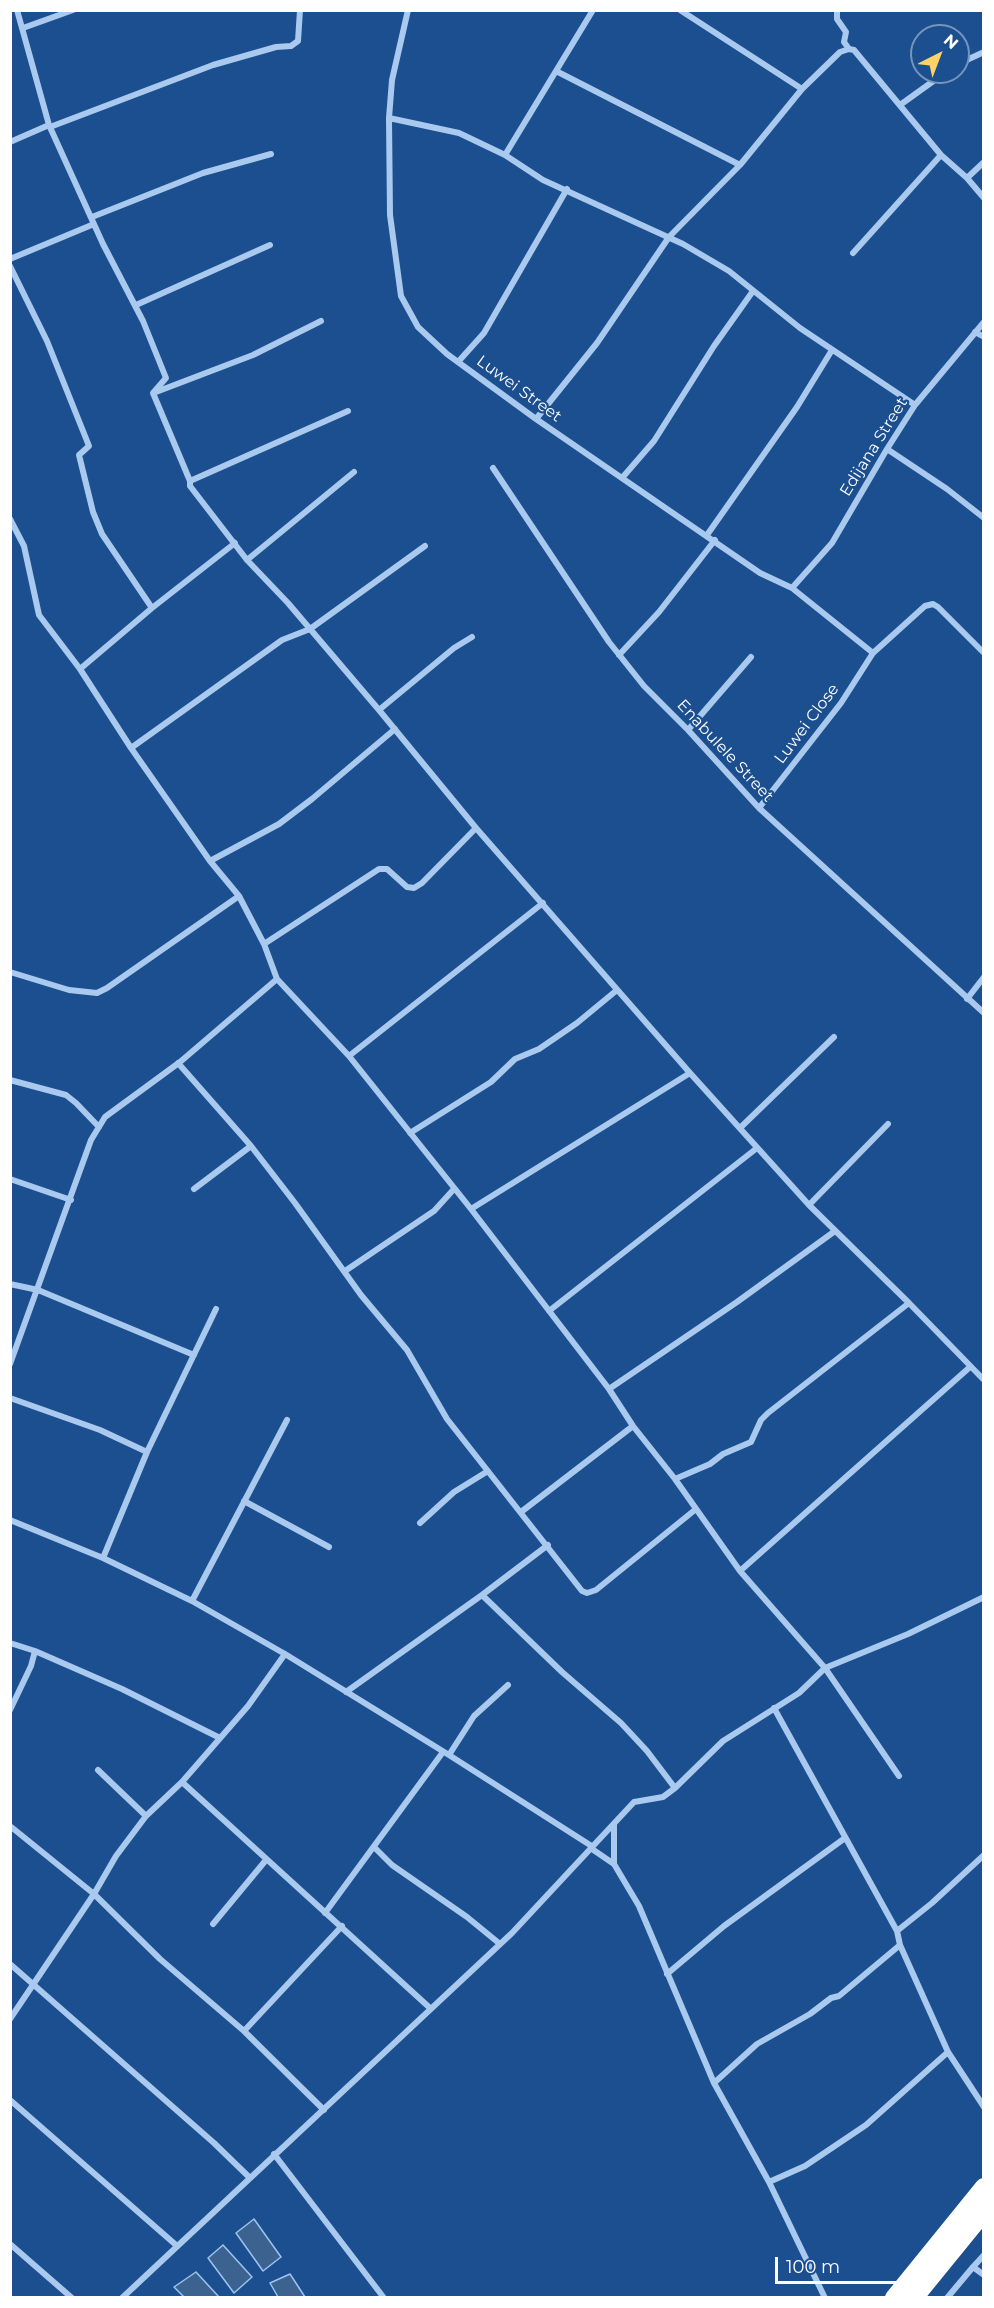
<!DOCTYPE html>
<html>
<head>
<meta charset="utf-8">
<style>
  body { margin:0 }
  #map { position:relative; width:994px; height:2308px; overflow:hidden; background:#1b4f8f; font-family:Montserrat,sans-serif }
  canvas { display:block }
  .frame { position:absolute; inset:0; border:12px solid #fff; pointer-events:none }
  .north { position:absolute; left:910px; top:24px; width:60px; height:60px; box-sizing:border-box; background:#1b4f8f; border:2px solid #7695bc; border-radius:50%; rotate:42deg; font-size:16px; font-weight:700; line-height:24px; text-align:center; color:#fff }
  .north::after { content:''; display:block; margin:auto; width:21px; height:27px; background:#ffd166; clip-path:polygon(50% 0,100% 100%,50% 72%,0 100%) }
  .scale { position:absolute; left:775px; top:2257px; width:146px; height:27px; box-sizing:border-box; border:3px solid #fff; border-top:0; padding-left:8px; font-size:18px; line-height:21px; white-space:nowrap; color:#fff; -webkit-text-stroke:4px #1b4f8f; paint-order:stroke }
</style>
</head>
<body>
<div id="map">
<canvas width="994" height="2308"></canvas>
<div class="frame"></div>
<div class="north">N</div>
<div class="scale">100 m</div>
</div>
<script>
const context = document.querySelector('canvas').getContext('2d');
context.lineJoin = 'round';
function fillPath(path, color) { context.fillStyle = color; context.fill(path, 'evenodd'); }
const toPath = rows => new Path2D(rows.map(r => 'M' + r).join(''));
function trace(path, color, width, dash) { context.strokeStyle = color; context.lineWidth = width; context.lineCap = dash ? 'butt' : 'round'; context.setLineDash(dash || []); context.stroke(path); }
function label(font, color, halo, rows, align = 'center') {
  context.font = font + ' Montserrat,sans-serif'; context.lineWidth = 4.5; context.setLineDash([]); context.textBaseline = 'middle'; context.strokeStyle = halo; context.fillStyle = color; for (const [text, x, y, turn = 0] of rows) {
    context.save(); context.translate(x, y); context.rotate((+turn || 0) * Math.PI / 180); context.textAlign = isNaN(turn) ? turn : align; if (halo) context.strokeText(text, 0, 0); context.fillText(text, 0, 0); context.restore();
  }
}
const water = toPath([
  [254,2219,281,2257,263,2271,236,2233,254,2219],
  [223,2245,252,2277,234,2293,208,2258,223,2245],
  [196,2272,219,2297,184,2297,174,2287,196,2272],
  [290,2274,305,2297,278,2297,270,2283,290,2274]
]);
fillPath(water, '#3c6290');
trace(water, '#9cc4f0', 1.5);
trace(toPath([
  [17,10,49,125,103,244,143,321,166,378,153,393,190,481,190,486,247,560,288,603,379,710,476,828,690,1073,809,1205,909,1303,984,1380],
  [408,10,392,80,389,118,390,215,401,296,418,327,447,354,536,419,760,573,792,588,873,653],
  [680,10,802,89],
  [837,10,837,19,846,32,844,42,849,49],
  [23,28,73,10],
  [958,64,984,52],
  [556,71,740,165],
  [900,105,946,72],
  [389,118,459,133,505,155,543,180,683,244,729,271,800,328,915,405],
  [50,127,213,65,276,47,291,46,298,41,300,10],
  [10,142,49,125],
  [505,155,593,10],
  [967,178,984,162],
  [92,217,203,173,271,154],
  [853,253,941,155],
  [10,259,94,224],
  [10,266,47,341,89,446,79,455,93,512,102,534,152,608,235,543],
  [136,305,270,245],
  [975,332,984,337],
  [458,362,484,333,567,189],
  [156,392,253,355,321,321],
  [536,419,597,343,669,237,740,165,802,89,840,52,849,49,854,50,941,155,967,178,984,198],
  [887,449,947,489,984,518],
  [493,468,609,642,644,686,688,730,759,808,984,1013],
  [622,478,654,441,714,346,753,291],
  [190,481,348,411],
  [10,519,24,546,39,615,80,669,131,748,210,861,239,896,264,944,277,979,349,1056,471,1209,609,1389,633,1426,675,1479,740,1571,825,1668,899,1776],
  [707,535,797,407,832,350],
  [247,560,354,472],
  [792,588,832,543,887,449,915,405,984,322],
  [619,655,659,612,715,540],
  [80,669,152,608],
  [379,710,454,648,472,637],
  [688,730,751,657],
  [131,748,282,640,310,629,425,546],
  [759,808,841,703,873,653,925,606,933,604,938,607,984,653],
  [210,861,279,824,312,799,395,729],
  [264,944,379,869,387,869,407,887,414,888,422,883,476,828],
  [10,972,69,990,97,993,107,988,239,896],
  [967,999,984,977],
  [349,1056,543,903],
  [178,1063,251,1146,295,1203,361,1295,407,1350,447,1419,582,1591,587,1593,596,1590,696,1509],
  [10,1080,66,1095,76,1103,99,1127],
  [740,1128,834,1037],
  [410,1133,491,1082,515,1059,539,1049,577,1023,617,990],
  [10,1179,71,1200],
  [194,1189,251,1146],
  [809,1205,888,1124],
  [471,1209,690,1073],
  [345,1271,434,1211,454,1189],
  [10,1284,38,1290,194,1355],
  [549,1311,757,1148],
  [10,1364,91,1140,105,1117,180,1062,277,979],
  [609,1389,737,1302,835,1231],
  [10,1398,100,1430,147,1452],
  [675,1479,710,1464,723,1454,751,1442,761,1420,768,1413,909,1303],
  [244,1501,329,1547],
  [521,1512,633,1426],
  [10,1520,103,1558,192,1601,285,1654,449,1755,590,1845,592,1849,614,1864,639,1906,714,2083,769,2182,825,2298],
  [420,1523,454,1492,488,1471],
  [103,1558,147,1452,216,1309],
  [740,1571,970,1367],
  [482,1595,562,1672,621,1723,647,1751,675,1788],
  [192,1601,287,1420],
  [10,1643,35,1651,31,1666,10,1710],
  [35,1651,122,1689,220,1738],
  [346,1692,482,1595,548,1545],
  [774,1708,897,1931,900,1945,948,2052,984,2107],
  [449,1755,474,1716,508,1685],
  [98,1770,146,1816],
  [182,1782,430,2008],
  [614,1824,614,1864],
  [10,1826,94,1894,116,1856,146,1816,182,1782,248,1706,285,1654],
  [374,1847,392,1865,467,1917,500,1944],
  [325,1913,443,1752],
  [213,1924,266,1860],
  [897,1931,932,1903,984,1855],
  [10,1964,214,2143,249,2177],
  [667,1974,724,1926,845,1838],
  [10,2019,94,1894,160,1959,244,2031,324,2110],
  [244,2031,342,1926],
  [714,2083,757,2044,810,2014,831,1998,839,1996,900,1945],
  [10,2100,176,2245],
  [274,2154,384,2298],
  [769,2182,805,2166,866,2125,948,2052],
  [10,2244,72,2298],
  [973,2267,984,2255],
  [122,2298,512,1933,634,1802,663,1797,675,1788,723,1741,799,1693,825,1668,908,1634,984,1597],
  [947,2298,973,2267,984,2275]
]), '#a9c9ee', 6);
trace(toPath([
  [894,2298,984,2187],
  [914,2298,984,2212]
]), '#fff', 18);
label('16px', '#fff', '#1b4f8f', [
  ["Luwei Street",519,389,36],
  ["Edijana Street",874,447,-58],
  ["Luwei Close",807,724,-53],
  ["Enabulele Street",725,751,47]
]);
</script>
</body>
</html>
